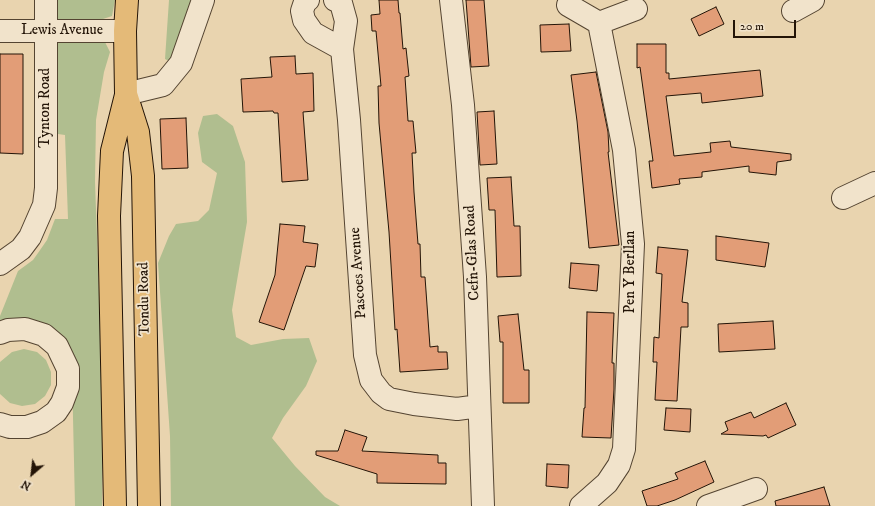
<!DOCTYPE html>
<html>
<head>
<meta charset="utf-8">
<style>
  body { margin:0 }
  #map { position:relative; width:875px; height:506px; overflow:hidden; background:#e9d4af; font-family:"IM FELL DW Pica",serif }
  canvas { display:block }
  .north { position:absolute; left:12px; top:454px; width:40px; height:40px; -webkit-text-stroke:3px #f1e3cb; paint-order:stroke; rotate:208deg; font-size:11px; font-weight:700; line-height:16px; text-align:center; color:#231407 }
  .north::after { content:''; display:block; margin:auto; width:14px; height:18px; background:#231407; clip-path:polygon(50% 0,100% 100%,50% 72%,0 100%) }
  .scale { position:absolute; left:733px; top:20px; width:63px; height:18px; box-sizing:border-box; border:2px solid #231407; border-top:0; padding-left:5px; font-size:12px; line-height:14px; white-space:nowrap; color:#231407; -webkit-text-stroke:3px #f1e3cb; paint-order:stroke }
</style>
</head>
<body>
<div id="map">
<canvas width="875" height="506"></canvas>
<div class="north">N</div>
<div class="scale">20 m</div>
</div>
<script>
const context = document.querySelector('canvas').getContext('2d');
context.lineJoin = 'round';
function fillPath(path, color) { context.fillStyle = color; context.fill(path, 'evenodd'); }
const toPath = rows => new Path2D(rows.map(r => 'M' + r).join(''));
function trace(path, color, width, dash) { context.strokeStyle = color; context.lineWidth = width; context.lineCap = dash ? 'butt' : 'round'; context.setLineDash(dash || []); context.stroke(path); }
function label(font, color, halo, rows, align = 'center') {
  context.font = font + ' "IM FELL DW Pica",serif'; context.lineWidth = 3.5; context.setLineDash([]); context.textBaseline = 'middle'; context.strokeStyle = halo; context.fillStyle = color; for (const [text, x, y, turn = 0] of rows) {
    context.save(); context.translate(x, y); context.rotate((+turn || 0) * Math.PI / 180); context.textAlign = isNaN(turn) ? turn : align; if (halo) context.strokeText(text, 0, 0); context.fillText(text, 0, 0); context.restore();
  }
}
fillPath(toPath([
  [54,0,115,0,112,16,103,19,67,21,57,19],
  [169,0,203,0,171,62,165,59],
  [60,36,104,40,110,52,104,72,96,120,95,182,103,404,102,506,75,506,72,373,64,350,0,323,0,316,18,271,33,260,38,253,47,240,55,219,68,219,65,135,58,134,55,56,56,43],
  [217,114,233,126,245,162,247,222,232,310,236,337,251,345,283,339,309,338,317,361,306,386,283,418,272,438,295,466,325,497,340,506,171,506,170,436,158,263,169,236,176,224,198,221,209,210,217,173,202,162,198,133,203,116],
  [24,349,37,352,46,360,51,372,51,385,45,396,35,404,22,406,10,403,0,394,0,362,12,352]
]), '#b0be8f');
const building = toPath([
  [379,0,398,0,399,13,400,13,403,49,406,48,409,76,405,77,408,121,413,121,416,153,412,153,414,192,418,244,420,244,421,277,425,277,430,347,438,346,438,352,447,352,448,369,400,372,397,329,395,330,389,232,379,123,378,86,381,86,376,31,372,31,371,15,380,14,379,0],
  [466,0,484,0,489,66,471,67,466,0],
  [716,7,724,24,699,36,691,19,716,7],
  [569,24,571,51,541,52,540,25,569,24],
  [637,44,666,44,666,73,669,73,669,79,760,70,763,96,702,103,701,93,666,96,674,156,711,152,710,143,730,141,731,147,791,154,791,160,777,162,776,175,749,172,749,166,702,172,702,177,679,179,680,184,652,188,649,161,653,161,640,67,637,68,637,44],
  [0,54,23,54,23,154,0,153,0,54],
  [295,56,296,74,313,73,314,111,303,112,308,180,282,182,278,113,274,113,273,111,243,112,241,79,272,77,270,57,295,56],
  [596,72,608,132,609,152,608,152,619,245,589,248,577,121,571,75,596,72],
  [494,111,497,164,480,165,477,112,494,111],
  [186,118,188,168,162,169,160,119,186,118],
  [511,177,514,226,520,226,521,276,497,277,495,210,489,210,487,178,511,177],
  [280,224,305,226,303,242,318,244,315,267,306,266,284,330,259,322,275,275,280,224],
  [716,236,769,243,765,267,716,260,716,236],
  [658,247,688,250,682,302,688,303,688,327,681,327,677,401,655,400,657,362,653,362,654,337,659,338,662,274,656,273,658,247],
  [571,263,599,265,597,291,569,288,571,263],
  [587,312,614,313,612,363,614,363,614,389,611,438,582,437,584,408,585,408,587,312],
  [518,314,524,370,529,370,529,403,503,403,503,342,500,342,498,316,518,314],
  [773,321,775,349,719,352,718,324,773,321],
  [786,403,796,425,768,438,766,435,763,436,721,434,728,430,725,422,751,412,754,418,786,403],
  [666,408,691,409,690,432,664,430,666,408],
  [345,430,367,437,362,451,438,455,438,463,446,463,446,484,377,483,377,474,316,455,316,451,338,451,345,430],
  [705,461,714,482,675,500,657,506,647,506,642,491,678,479,675,473,705,461],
  [547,464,569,465,568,488,546,486,547,464],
  [824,487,830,506,776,506,775,501,824,487]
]);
fillPath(building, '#e29d77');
trace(building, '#231407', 1);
const street = toPath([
  [308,0,305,2,302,11,304,20,313,33,342,49],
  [335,0,341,3,346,21,342,49,349,120,365,355,371,380,381,393,389,399,414,404,457,409,479,406],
  [451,0,463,105,475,277,483,506],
  [568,5,599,23],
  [793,11,813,0],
  [0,31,125,31],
  [126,94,163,85,181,63,203,0],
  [843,198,875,183],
  [0,264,21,249,30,237,44,205,46,188,46,0],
  [0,333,8,330,25,329,44,335,57,346,68,369,68,387,62,403,56,412,42,422,27,427,10,427,0,424],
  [581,506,607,483,619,465,624,449,633,244,624,150,599,23,636,9],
  [708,506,756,489]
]);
const primary = toPath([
  [127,0,125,31,126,94,138,132,143,176,149,506],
  [115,506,109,216,112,151,126,95]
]);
trace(street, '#544431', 24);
trace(primary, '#231407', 24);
trace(street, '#f1e3cb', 22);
trace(primary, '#e4ba78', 22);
label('15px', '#231407', '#f1e3cb', [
  ["Lewis Avenue",62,31],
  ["Tynton Road",46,108,-90],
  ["Cefn-Glas Road",473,253,-93],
  ["Pen Y Berllan",631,272,-90],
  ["Pascoes Avenue",359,273,-94],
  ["Tondu Road",145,299,-91]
]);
</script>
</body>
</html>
